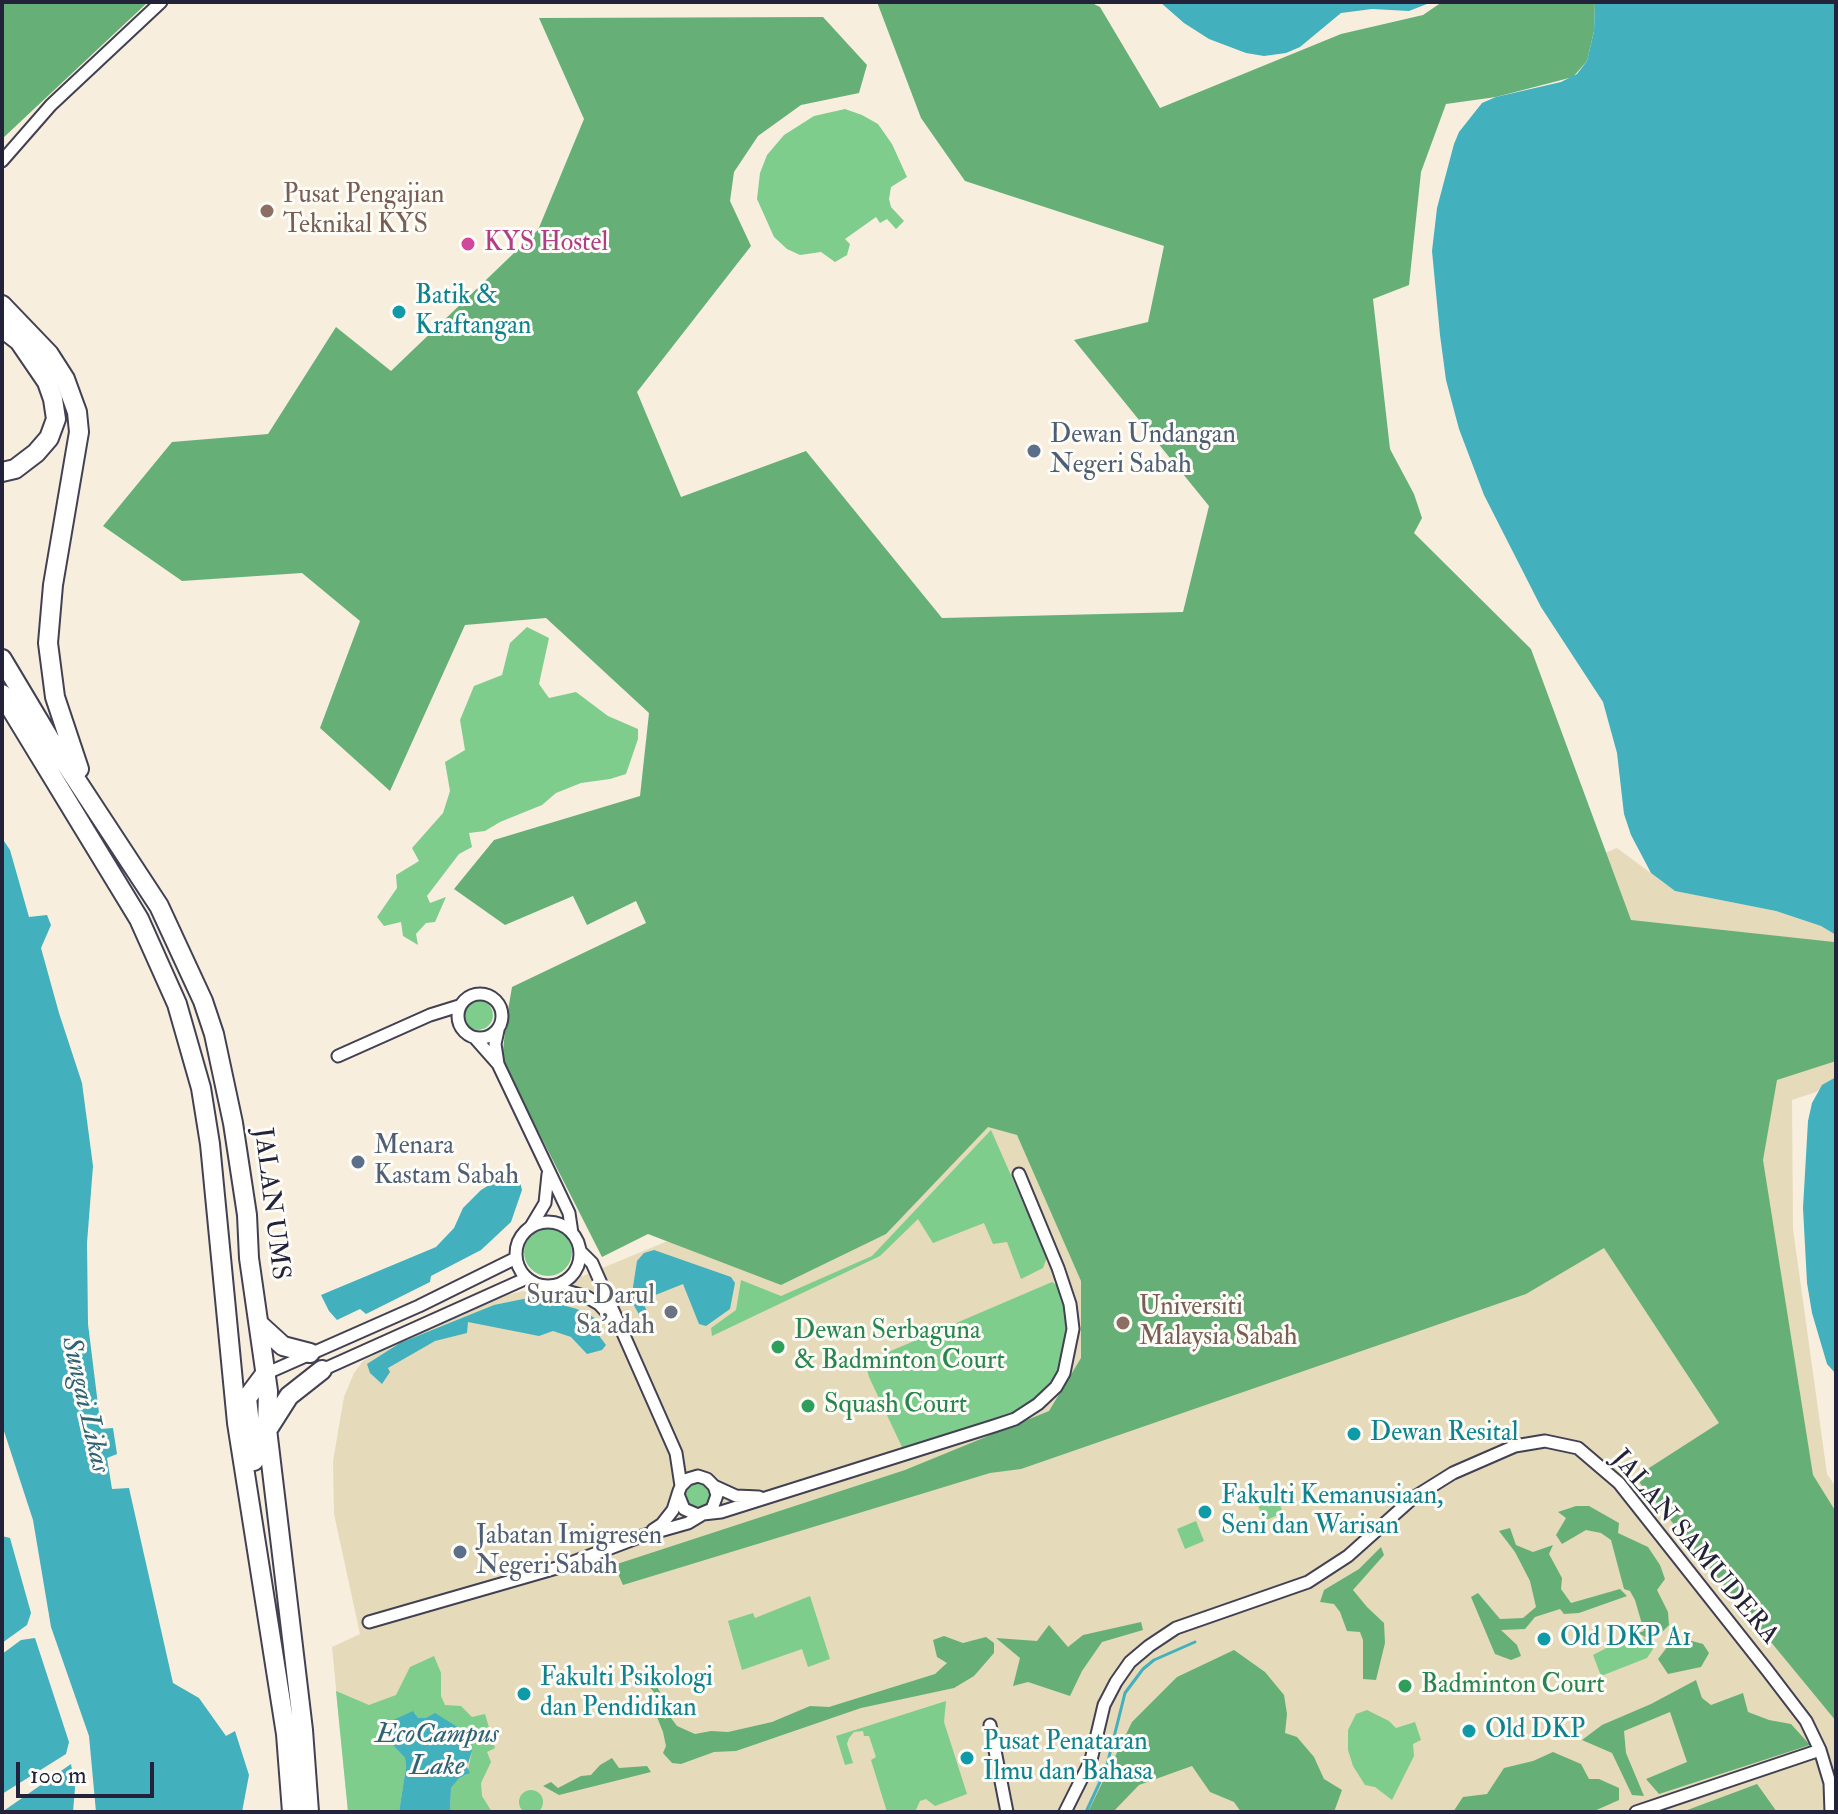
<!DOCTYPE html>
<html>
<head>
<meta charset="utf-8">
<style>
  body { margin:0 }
  #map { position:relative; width:1838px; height:1814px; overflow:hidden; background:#f8eede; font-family:"IM FELL Double Pica",serif }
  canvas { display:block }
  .frame { position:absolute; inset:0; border:4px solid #22223b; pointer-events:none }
  .scale { position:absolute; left:16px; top:1762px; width:138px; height:36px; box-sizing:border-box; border:4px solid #22223b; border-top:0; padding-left:10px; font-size:24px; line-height:28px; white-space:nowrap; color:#22223b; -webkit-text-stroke:6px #fdfcf7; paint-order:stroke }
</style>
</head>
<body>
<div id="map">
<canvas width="1838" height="1814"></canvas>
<div class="frame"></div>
<div class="scale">100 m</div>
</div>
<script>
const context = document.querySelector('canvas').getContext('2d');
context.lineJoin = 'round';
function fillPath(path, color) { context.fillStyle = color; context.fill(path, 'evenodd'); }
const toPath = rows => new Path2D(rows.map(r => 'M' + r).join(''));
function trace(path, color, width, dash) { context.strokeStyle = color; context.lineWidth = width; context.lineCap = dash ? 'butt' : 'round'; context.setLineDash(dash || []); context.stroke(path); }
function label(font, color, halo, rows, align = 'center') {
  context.font = font + ' "IM FELL Double Pica",serif'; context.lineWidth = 6; context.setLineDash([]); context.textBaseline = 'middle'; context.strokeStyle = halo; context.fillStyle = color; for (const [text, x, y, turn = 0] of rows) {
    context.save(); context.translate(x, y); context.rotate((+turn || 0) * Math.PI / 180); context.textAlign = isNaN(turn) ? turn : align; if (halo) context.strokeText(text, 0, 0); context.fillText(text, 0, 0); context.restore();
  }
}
fillPath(toPath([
  [1617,848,1675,891,1776,911,1821,926,1836,935,1836,1077,1816,1092,1792,1100,1793,1229,1827,1474,1836,1487,1836,1812,348,1812,332,1647,360,1634,334,1514,333,1461,344,1397,354,1373,363,1361,420,1331,497,1298,523,1291,542,1293]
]), '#e5daba');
fillPath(toPath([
  [845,109,862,115,878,124,892,144,907,177,891,187,889,199,891,207,904,221,896,229,887,219,880,223,876,217,845,239,850,244,847,255,835,262,821,252,800,255,787,249,774,237,757,199,760,173,767,155,784,135,814,116],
  [527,627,549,638,539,684,549,698,576,692,608,716,638,729,638,739,626,774,610,779,581,783,556,793,542,805,500,822,485,831,469,833,472,847,459,854,427,896,430,903,446,897,435,922,426,923,416,934,418,945,403,936,401,922,384,926,377,917,397,888,396,875,419,861,412,848,443,813,450,791,445,762,465,750,460,720,474,686,502,675,510,643],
  '463 1015a15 15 0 1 1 30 0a15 15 0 1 1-30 0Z',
  [991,1130,1047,1257,1043,1268,1021,1279,1007,1242,993,1244,984,1223,933,1243,918,1219,880,1256,712,1336,711,1328,736,1310,741,1280,781,1296,872,1256],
  '524 1252a24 24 0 1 1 48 0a24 24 0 1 1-48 0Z',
  [1052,1282,1061,1288,1067,1332,1064,1354,1056,1374,1039,1399,1013,1417,910,1450,902,1447,869,1377,865,1362],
  '685 1496a13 13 0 1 1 26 0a13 13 0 1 1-26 0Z',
  [1275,1492,1283,1513,1264,1521,1256,1500],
  [1196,1521,1204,1541,1185,1549,1177,1529],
  [810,1596,830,1659,808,1667,802,1649,742,1670,728,1621,753,1613,755,1618],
  [1635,1633,1648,1641,1653,1649,1647,1658,1601,1676,1593,1655],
  [434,1656,441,1673,441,1696,445,1705,461,1706,472,1717,485,1714,495,1748,487,1752,491,1762,481,1783,482,1796,492,1812,450,1812,451,1788,459,1777,467,1775,472,1751,468,1738,459,1728,426,1718,417,1718,415,1713,383,1739,390,1742,405,1758,406,1767,399,1812,348,1812,336,1691,369,1705,396,1695,410,1667],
  [946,1701,944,1722,967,1794,935,1806,926,1799,920,1801,915,1812,887,1812,871,1760,876,1757,869,1736,864,1736,863,1731,854,1732,849,1738,847,1744,853,1763,845,1765,836,1736],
  [1367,1710,1389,1721,1396,1728,1415,1722,1421,1740,1413,1744,1414,1756,1392,1800,1375,1787,1365,1785,1353,1766,1348,1750,1348,1730,1356,1714],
  '519 1802a12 12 0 1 1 24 0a12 12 0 1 1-24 0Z'
]), '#7ecd8d');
fillPath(toPath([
  [2,2,148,2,2,139],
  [877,2,1090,2,1100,7,1160,108,1341,34,1423,15,1442,2,1595,2,1594,31,1587,61,1573,77,1496,97,1446,104,1421,172,1409,285,1373,299,1390,449,1414,494,1422,518,1414,533,1531,649,1631,920,1834,942,1836,945,1836,1061,1777,1080,1763,1160,1813,1475,1836,1512,1836,1721,1635,1477,1719,1423,1604,1248,1526,1294,1021,1469,990,1473,623,1585,614,1565,905,1470,1049,1411,1081,1358,1081,1281,1017,1135,988,1127,886,1234,781,1285,648,1234,602,1257,502,1060,506,1022,512,987,646,923,636,901,587,925,573,896,505,925,454,889,494,840,640,796,649,713,546,618,465,625,390,791,320,728,360,621,302,573,182,581,103,526,172,442,268,434,336,327,391,371,538,230,584,119,539,18,823,17,867,65,859,93,801,105,758,136,734,172,730,201,751,246,637,392,681,497,806,451,942,618,1183,612,1209,506,1074,340,1148,322,1164,246,965,181,921,118],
  [1576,1506,1589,1506,1619,1523,1618,1533,1648,1547,1660,1565,1665,1579,1657,1590,1668,1612,1669,1625,1656,1638,1645,1637,1638,1633,1644,1631,1635,1600,1630,1591,1624,1589,1611,1540,1601,1533,1586,1530,1562,1544,1556,1535,1566,1518,1558,1512],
  [1510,1528,1516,1545,1528,1550,1533,1552,1553,1545,1549,1554,1562,1578,1561,1589,1571,1603,1620,1589,1627,1596,1579,1613,1564,1614,1560,1609,1535,1617,1525,1629,1501,1630,1517,1645,1521,1656,1511,1660,1495,1654,1471,1597,1478,1593,1500,1619,1523,1618,1536,1607,1530,1581,1515,1552,1499,1531],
  [1381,1547,1384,1555,1353,1590,1367,1607,1384,1623,1385,1643,1376,1680,1363,1679,1363,1640,1360,1632,1347,1631,1340,1612,1334,1604,1320,1602,1324,1590,1359,1569],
  [1141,1622,1143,1630,1102,1642,1082,1671,1070,1696,1028,1682,1013,1686,1020,1658,996,1638,1037,1641,1049,1625,1068,1647,1083,1635],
  [944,1636,963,1643,986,1637,994,1643,994,1653,974,1676,954,1688,861,1708,736,1751,714,1752,681,1764,672,1763,663,1753,666,1746,663,1732,651,1702,654,1692,646,1683,654,1682,660,1692,665,1710,677,1726,695,1734,711,1731,728,1732,772,1722,810,1706,829,1707,935,1674,947,1663,937,1657,933,1640],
  [1688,1640,1703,1644,1709,1653,1701,1667,1668,1674,1658,1659,1671,1642],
  [1234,1650,1265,1672,1284,1695,1287,1714,1285,1733,1297,1737,1314,1757,1324,1779,1342,1790,1334,1812,1241,1812,1234,1802,1210,1792,1192,1766,1139,1785,1113,1812,1088,1812,1132,1722,1177,1677],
  [1696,1680,1702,1698,1711,1705,1743,1693,1748,1712,1769,1720,1791,1724,1810,1745,1659,1794,1646,1779,1687,1762,1670,1712,1624,1731,1626,1753,1644,1796,1632,1795,1612,1753,1582,1740,1602,1725,1651,1704],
  [1553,1752,1581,1764,1589,1779,1599,1779,1619,1788,1619,1800,1592,1812,1453,1812,1463,1797,1487,1794,1504,1768,1533,1761],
  [612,1758,619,1768,647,1766,651,1772,559,1795,543,1786,551,1782,558,1788,581,1776,591,1775,600,1765],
  [1757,1784,1777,1812,1682,1812]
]), '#66b078');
fillPath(toPath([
  [1160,2,1432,2,1409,11,1372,9,1341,13,1300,47,1286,53,1264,56,1246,53,1209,39,1184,23],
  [1595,2,1836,2,1836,935,1821,926,1776,911,1675,891,1651,873,1631,835,1624,814,1617,753,1603,702,1541,607,1484,495,1459,429,1446,380,1440,335,1432,251,1437,208,1454,144,1459,132,1482,103,1496,97,1561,82,1577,74,1587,61,1594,31],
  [2,838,10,850,29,917,47,915,51,925,41,948,59,1013,82,1083,93,1166,87,1243,88,1324,101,1429,113,1428,117,1454,107,1458,112,1489,129,1488,173,1683,199,1698,226,1736,235,1731,249,1775,242,1812,96,1812,89,1736,51,1627,33,1520,2,1425],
  [1836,1077,1836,1374,1827,1364,1812,1313,1807,1283,1803,1208,1808,1121,1812,1103,1822,1085],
  [504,1176,509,1179,519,1177,522,1190,511,1222,481,1250,431,1276,430,1282,366,1314,360,1309,337,1320,329,1311,321,1295,436,1247,454,1228,463,1208,481,1190],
  [654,1250,731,1277,735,1283,730,1309,706,1326,699,1324,683,1284,643,1300,651,1325,646,1327,631,1300,637,1261,644,1253],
  [533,1297,577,1309,597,1319,600,1337,606,1345,602,1350,587,1354,571,1337,553,1331,539,1336,468,1322,467,1333,435,1341,388,1368,390,1372,382,1384,370,1373,367,1364,400,1343,494,1305],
  [2,1536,10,1538,31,1613,27,1625,2,1643],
  [35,1638,69,1742,66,1754,2,1794,2,1654,21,1640],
  [413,1711,418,1718,426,1718,435,1713,459,1728,468,1738,472,1751,467,1767,470,1773,459,1778,451,1788,450,1812,399,1812,406,1767,405,1758,390,1742,383,1739,381,1734,389,1722],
  [71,1764,75,1788,73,1812,2,1812]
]), '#42b0bd');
trace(toPath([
  [1086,1812,1106,1769,1125,1693,1143,1669,1154,1660,1195,1642]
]), '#42b0bd', 3);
const minor = toPath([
  [2,161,51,105,161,2],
  '458 1016a22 22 0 1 1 44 0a22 22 0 1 1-44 0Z',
  [498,1030,495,1044,498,1064,569,1213,572,1233],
  [475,1038,498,1064],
  [338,1056,430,1015,459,1006],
  '516 1254a32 32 0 1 1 64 0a32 32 0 1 1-64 0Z',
  [530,1228,545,1203,548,1174],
  [580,1251,592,1263,676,1453,681,1486],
  [553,1287,587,1297,599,1304,611,1317],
  [322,1370,527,1278],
  [265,1374,419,1306,516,1258],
  [714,1486,736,1496,759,1497],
  [653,1530,662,1524,673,1510,679,1491,681,1486,688,1479,698,1476,707,1479,714,1486,717,1495,712,1509,698,1515,684,1509,678,1494],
  [369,1622,560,1567,642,1536,688,1523,703,1514,721,1512,994,1426,1015,1419,1038,1404,1056,1387,1064,1373,1073,1329,1070,1304,1058,1268,1019,1174],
  [990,1725,1007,1812],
  [1065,1812,1091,1760,1104,1705,1116,1682,1130,1662,1149,1646,1176,1628,1308,1582,1348,1556,1413,1498,1453,1473,1515,1446,1545,1441,1578,1448,1619,1483,1767,1670,1806,1721,1820,1750,1830,1783,1831,1812],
  [1636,1812,1820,1750]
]);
const trunk = toPath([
  [2,305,49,354,65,379,77,412,79,432,53,585,48,643,55,697,79,769],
  [2,328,19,341,47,382,53,399,56,419,49,438,36,453,15,469,2,472],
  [2,659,54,746,159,906,203,1001,214,1034,233,1123,247,1215,249,1258,268,1391,267,1429,303,1730,309,1812],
  [2,694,139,919,177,1004,201,1088,210,1144,237,1423,286,1734,292,1812],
  [260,1325,283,1346,310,1353],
  [268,1429,289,1396,322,1370],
  [254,1461,247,1398,265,1374]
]);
trace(minor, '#424153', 15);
trace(trunk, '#424153', 22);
trace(minor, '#fff', 11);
trace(trunk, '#fff', 18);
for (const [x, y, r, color] of [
  [267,211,8,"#8d6e63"],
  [468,244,8,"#d1479c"],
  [399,312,8,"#0f9aa8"],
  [1034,451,8,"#5c6f8a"],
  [358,1162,8,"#5c6f8a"],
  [671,1312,8,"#6b7280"],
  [1123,1323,8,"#8d6e63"],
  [778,1347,8,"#2e9e5b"],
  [808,1406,8,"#2e9e5b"],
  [1354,1434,8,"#0f9aa8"],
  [1205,1512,8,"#0f9aa8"],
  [460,1552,8,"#5c6f8a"],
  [1544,1639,8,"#0f9aa8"],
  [1405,1686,8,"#2e9e5b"],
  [524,1694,8,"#0f9aa8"],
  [1469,1731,8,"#0f9aa8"],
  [967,1758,8,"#0f9aa8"]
]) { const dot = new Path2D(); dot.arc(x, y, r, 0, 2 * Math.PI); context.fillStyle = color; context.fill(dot); trace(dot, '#fdfcf7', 3); }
label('26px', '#785e54', '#fdfcf7', [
  ["Pusat Pengajian",283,196],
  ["Teknikal KYS",283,226],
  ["Universiti",1139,1308],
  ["Malaysia Sabah",1139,1338]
], 'left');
label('26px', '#b23c85', '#fdfcf7', [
  ["KYS Hostel",484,244]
], 'left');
label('26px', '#0d838f', '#fdfcf7', [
  ["Batik &",415,297],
  ["Kraftangan",415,327],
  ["Dewan Resital",1370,1434],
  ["Fakulti Kemanusiaan,",1221,1497],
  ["Seni dan Warisan",1221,1527],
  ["Old DKP A1",1560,1639],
  ["Fakulti Psikologi",540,1679],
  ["dan Pendidikan",540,1709],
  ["Old DKP",1485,1731],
  ["Pusat Penataran",983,1743],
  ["Ilmu dan Bahasa",983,1773]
], 'left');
label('26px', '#4e5e75', '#fdfcf7', [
  ["Dewan Undangan",1050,436],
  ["Negeri Sabah",1050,466],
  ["Menara",374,1147],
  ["Kastam Sabah",374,1177],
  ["Jabatan Imigresen",476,1537],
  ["Negeri Sabah",476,1567]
], 'left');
label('26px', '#22223b', '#fdfcf7', [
  ["JALAN UMS",270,1204,83],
  ["JALAN SAMUDERA",1694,1548,50]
]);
label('26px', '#5b616d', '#fdfcf7', [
  ["Surau Darul",655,1297],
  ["Sa'adah",655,1327]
], 'right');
label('26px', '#27864d', '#fdfcf7', [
  ["Dewan Serbaguna",794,1332],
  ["& Badminton Court",794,1362],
  ["Squash Court",824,1406],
  ["Badminton Court",1421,1686]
], 'left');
label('italic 28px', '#306276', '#fdfcf7', [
  ["Sungai Likas",84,1405,77],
  ["EcoCampus",437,1736],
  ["Lake",437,1768]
]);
</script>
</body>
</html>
